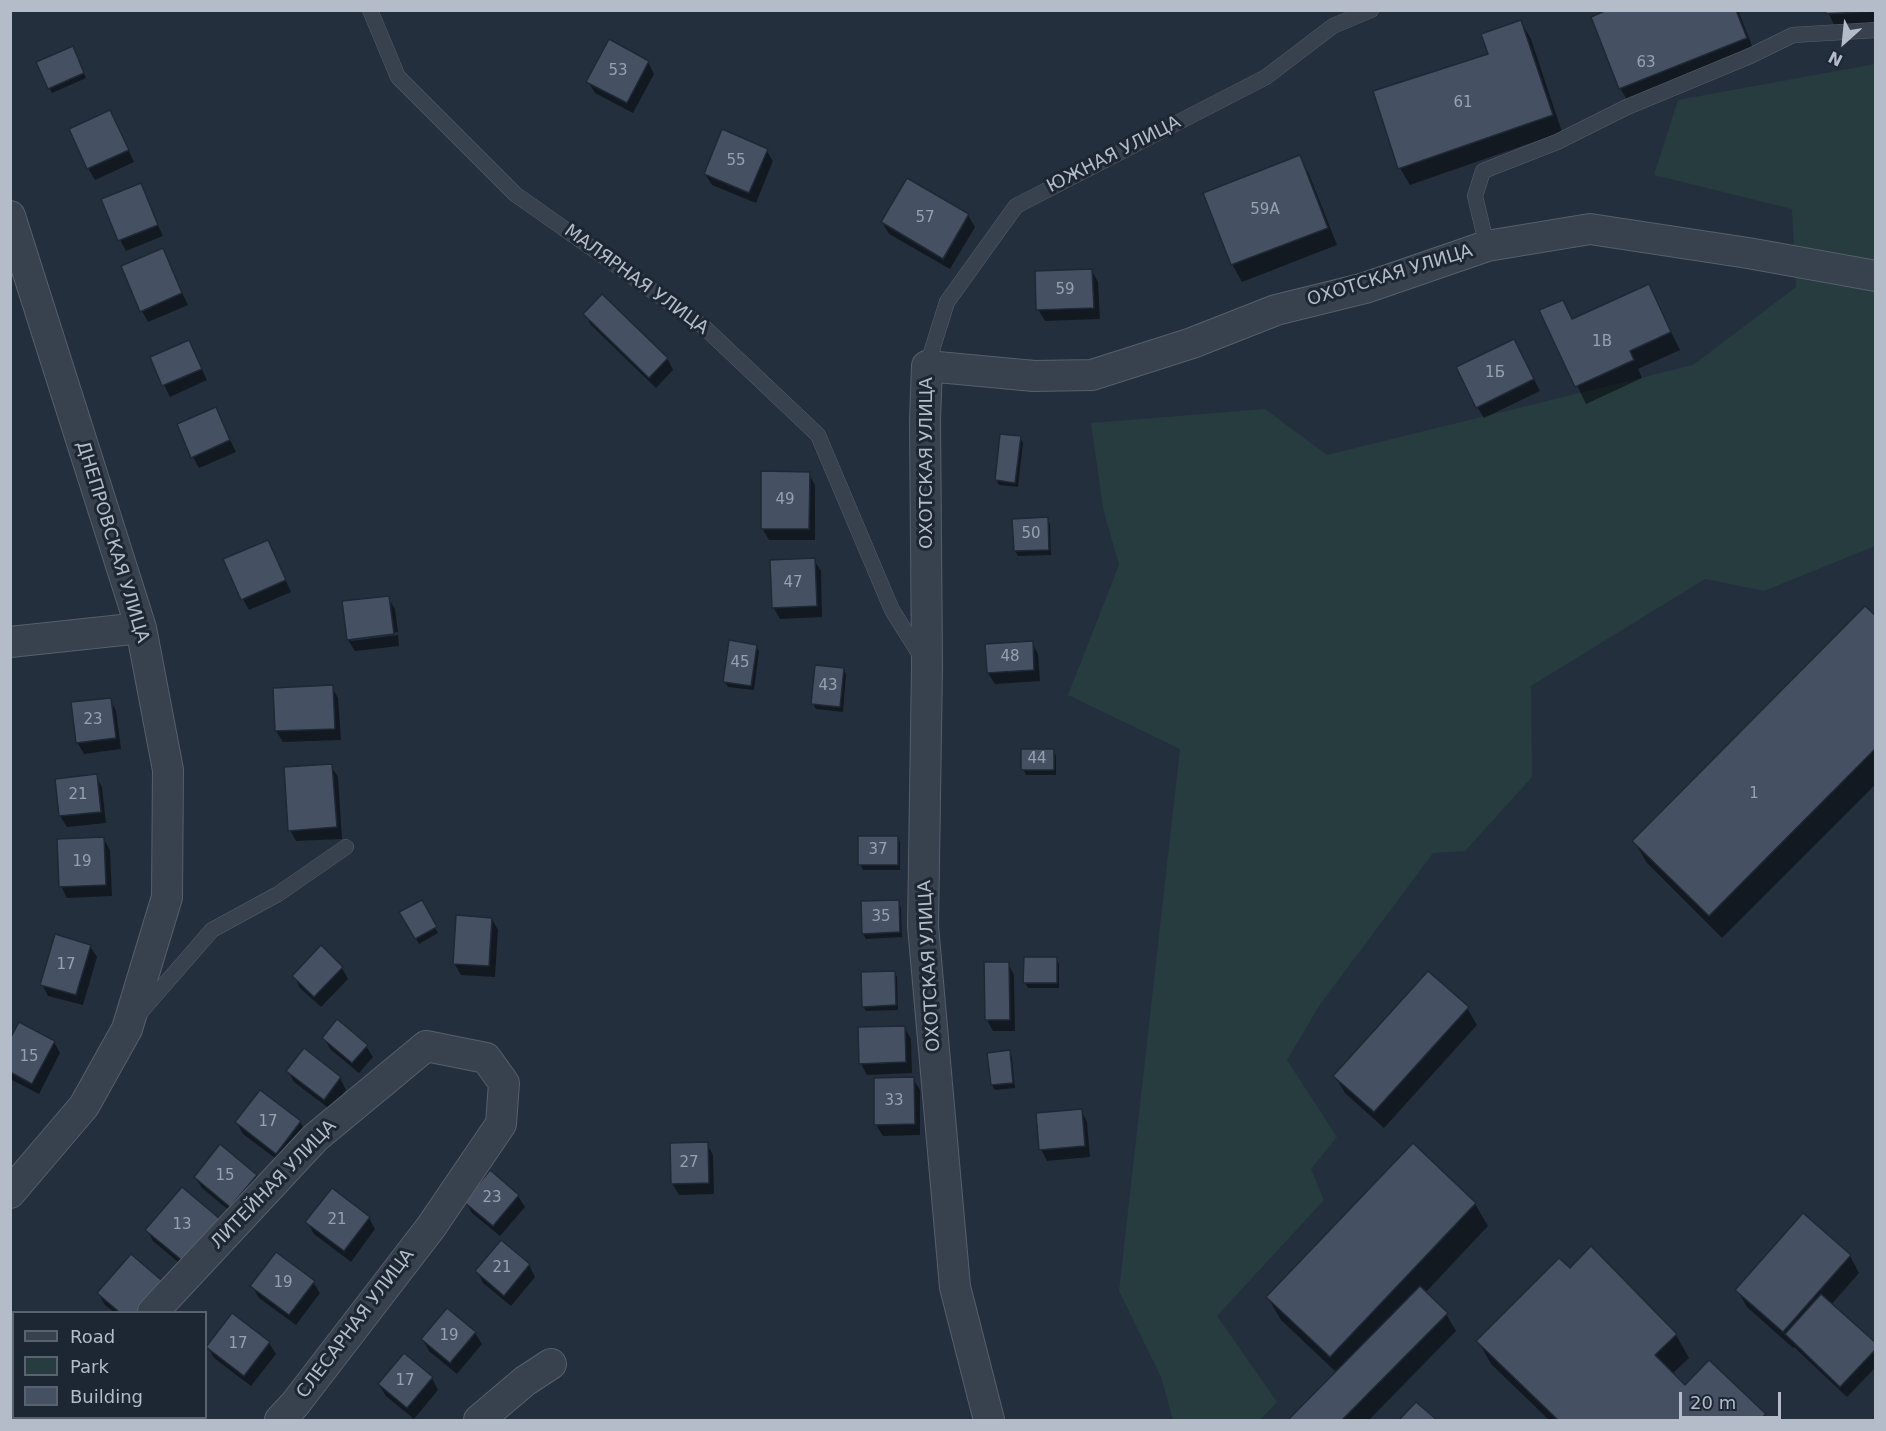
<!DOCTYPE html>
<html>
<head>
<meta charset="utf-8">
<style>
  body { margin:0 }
  #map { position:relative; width:1886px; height:1431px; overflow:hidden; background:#242f3e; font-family:"DejaVu Sans",sans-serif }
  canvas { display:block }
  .frame { position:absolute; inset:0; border:12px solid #b4bcc9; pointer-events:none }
  .legend { position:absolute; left:12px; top:1311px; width:195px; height:108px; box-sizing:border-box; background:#1d2633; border:2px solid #59626f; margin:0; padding:8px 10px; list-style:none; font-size:18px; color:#b4bcc9 }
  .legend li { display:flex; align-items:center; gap:12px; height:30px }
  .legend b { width:30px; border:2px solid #59626f }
  .north { position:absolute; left:1814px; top:12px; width:60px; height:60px; -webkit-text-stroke:4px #1d2633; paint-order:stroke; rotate:207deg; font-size:16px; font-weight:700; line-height:24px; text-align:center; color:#b4bcc9 }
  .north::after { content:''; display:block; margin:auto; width:21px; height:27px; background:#b4bcc9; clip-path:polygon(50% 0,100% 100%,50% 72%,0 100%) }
  .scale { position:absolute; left:1679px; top:1392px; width:102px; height:27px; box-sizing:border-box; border:3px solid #b4bcc9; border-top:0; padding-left:8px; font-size:18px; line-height:21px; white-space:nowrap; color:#b4bcc9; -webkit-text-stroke:4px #1d2633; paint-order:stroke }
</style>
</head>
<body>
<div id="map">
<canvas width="1886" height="1431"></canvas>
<div class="frame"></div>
<ul class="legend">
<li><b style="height:8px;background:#38414e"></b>Road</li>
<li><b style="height:16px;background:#263c3f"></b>Park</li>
<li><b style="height:16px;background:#455162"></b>Building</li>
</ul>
<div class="north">N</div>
<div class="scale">20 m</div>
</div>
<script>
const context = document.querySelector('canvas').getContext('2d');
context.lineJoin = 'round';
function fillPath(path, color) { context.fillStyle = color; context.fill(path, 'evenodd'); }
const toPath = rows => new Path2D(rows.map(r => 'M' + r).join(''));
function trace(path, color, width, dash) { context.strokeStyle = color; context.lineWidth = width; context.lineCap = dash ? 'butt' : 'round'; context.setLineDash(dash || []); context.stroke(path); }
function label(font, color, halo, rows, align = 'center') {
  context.font = font + ' "DejaVu Sans",sans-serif'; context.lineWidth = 6; context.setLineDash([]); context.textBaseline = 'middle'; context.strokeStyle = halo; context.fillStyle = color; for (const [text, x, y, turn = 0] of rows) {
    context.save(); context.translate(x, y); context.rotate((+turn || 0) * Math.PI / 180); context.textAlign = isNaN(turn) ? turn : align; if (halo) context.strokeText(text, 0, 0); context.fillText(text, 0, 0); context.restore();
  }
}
fillPath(toPath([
  [1875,64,1875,546,1764,591,1705,579,1531,686,1532,777,1465,851,1433,853,1319,1006,1287,1060,1337,1137,1311,1169,1324,1200,1217,1316,1277,1402,1260,1420,1173,1420,1161,1377,1119,1291,1180,749,1068,695,1119,565,1103,508,1091,423,1265,409,1327,455,1693,365,1796,287,1792,209,1654,175,1678,100]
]), '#263c3f');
fillPath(toPath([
  [1611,10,1738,10,1756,56,1630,105,1620,88],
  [1827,10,1876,10,1876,29,1837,31],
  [1521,22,1531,39,1562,132,1410,185,1400,168,1490,55],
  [75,53,86,78,52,93,49,88],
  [648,62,654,74,633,113,595,93,588,82],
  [116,123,134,162,95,180,88,168],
  [766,150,773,161,756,203,712,185,705,174],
  [1299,157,1309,174,1337,245,1242,282,1232,264],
  [908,180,968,215,975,227,950,269,889,234,882,222],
  [140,185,163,236,126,251,120,240],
  [162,250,188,305,148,322,142,311],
  [1092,271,1098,282,1100,319,1045,321,1038,309],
  [1648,286,1680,350,1638,369,1642,378,1586,404,1541,311,1562,301,1573,321],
  [585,314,667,358,673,370,656,388,591,325],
  [189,342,207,380,170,397,164,385],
  [1520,352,1540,391,1484,418,1477,407],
  [221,421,236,452,199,468,193,457],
  [1020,437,1023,443,1018,487,999,485,996,480],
  [809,474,815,485,815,540,769,540,762,528],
  [1047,519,1050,524,1051,555,1018,556,1015,551,1014,520],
  [273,553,291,592,249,610,243,599],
  [814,560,821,571,822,617,780,619,773,607],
  [388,598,395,609,398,632,351,638,351,641,398,635,399,646,355,651,348,640],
  [1876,618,1876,784,1722,938,1647,863,1634,841],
  [1032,643,1038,654,1040,681,995,684,988,673],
  [756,646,759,651,754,690,728,687,725,682],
  [843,669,846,674,843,712,816,709,813,704],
  [332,687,338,698,341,740,283,742,276,731],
  [110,699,116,711,121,749,84,754,77,742],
  [1053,751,1056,756,1056,775,1026,775,1023,769],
  [331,766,338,777,342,839,296,841,290,830],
  [96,776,102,787,106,823,67,827,60,816],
  [897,837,900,842,900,870,863,870,860,864],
  [103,838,110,850,112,896,67,898,61,886],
  [421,902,438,933,419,944,401,913],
  [898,902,901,907,902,937,866,939,863,933],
  [492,919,498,930,495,977,461,975,454,963],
  [90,946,97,957,83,1005,48,996,42,984],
  [1056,959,1059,964,1059,988,1028,988,1025,983],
  [1008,963,1014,975,1015,1031,993,1031,987,1020],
  [342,968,348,979,321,1007,300,988,294,976],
  [894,972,897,977,898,1010,866,1011,863,1006],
  [1467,1008,1477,1025,1384,1128,1345,1093,1335,1076],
  [904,1027,911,1039,912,1073,867,1075,861,1064],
  [324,1038,366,1046,373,1057,359,1073,330,1049],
  [10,1042,54,1042,60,1053,39,1094,10,1079],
  [1009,1052,1012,1057,1015,1088,995,1090,992,1085],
  [288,1071,340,1078,346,1090,331,1110,294,1082],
  [913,1079,920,1090,920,1135,883,1136,876,1125],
  [1081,1110,1087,1122,1090,1157,1047,1161,1041,1149],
  [300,1122,307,1133,283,1164,243,1134,237,1123],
  [707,1144,713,1155,714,1194,679,1195,672,1183],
  [255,1176,262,1187,237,1217,202,1188,195,1177],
  [518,1196,525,1207,500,1236,472,1213,466,1202],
  [1475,1204,1488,1226,1425,1293,1446,1314,1456,1331,1369,1420,1290,1420,1337,1373,1281,1320,1268,1298],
  [369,1218,375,1229,351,1262,314,1234,307,1222],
  [219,1220,191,1273,153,1241,147,1230],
  [1591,1248,1676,1335,1689,1358,1672,1374,1685,1387,1765,1415,1768,1420,1549,1420,1491,1364,1478,1341,1570,1270],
  [1850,1256,1859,1273,1831,1305,1876,1345,1876,1367,1847,1397,1794,1347,1793,1348,1747,1307,1737,1290],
  [529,1265,535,1277,511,1306,483,1283,477,1271],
  [313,1282,320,1293,296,1325,259,1298,252,1286],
  [98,1293,159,1312,114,1312,105,1305],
  [447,1310,475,1333,482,1344,457,1374,429,1351,423,1340],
  [269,1343,276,1354,251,1386,214,1358,208,1347],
  [432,1378,438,1390,414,1419,386,1396,379,1385]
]), '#0007');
const building = toPath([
  [1607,10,1736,10,1747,38,1619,89,1591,17,1607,10],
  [1825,10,1876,10,1876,11,1826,14,1825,10],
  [1521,20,1553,115,1398,169,1373,91,1488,54,1481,34,1521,20],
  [609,39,649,61,627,103,586,82,609,39],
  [73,46,84,73,48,89,36,62,73,46],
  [110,110,129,150,87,169,69,129,110,110],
  [722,129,768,149,749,193,704,174,722,129],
  [1300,155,1328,228,1231,265,1203,193,1300,155],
  [907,178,969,214,943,259,881,222,907,178],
  [141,183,158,225,118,241,101,199,141,183],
  [163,248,182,293,140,312,121,266,163,248],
  [1092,269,1094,308,1036,310,1035,271,1092,269],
  [1649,284,1671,332,1630,351,1634,360,1575,387,1539,310,1563,300,1572,319,1649,284],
  [602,294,668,358,649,378,583,314,602,294],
  [1514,339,1534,379,1476,408,1456,367,1514,339],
  [189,340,202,369,162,386,150,357,189,340],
  [216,407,230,440,191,458,177,424,216,407],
  [1000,434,1021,436,1015,483,995,480,1000,434],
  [761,471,810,472,809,529,761,529,761,471],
  [1048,517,1049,550,1014,551,1012,519,1048,517],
  [268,540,286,580,241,600,223,559,268,540],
  [815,558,817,606,772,608,770,560,815,558],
  [389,596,394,634,347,640,342,601,389,596],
  [1865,606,1876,616,1876,748,1709,916,1632,841,1865,606],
  [729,640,757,645,751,686,723,682,729,640],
  [1033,641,1034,670,987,673,985,644,1033,641],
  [815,665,844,668,840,707,811,704,815,665],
  [333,685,335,729,275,731,273,688,333,685],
  [111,698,116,738,76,743,71,702,111,698],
  [1021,749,1054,749,1054,770,1021,770,1021,749],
  [332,764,337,827,288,831,284,767,332,764],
  [97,774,101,812,59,816,55,779,97,774],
  [858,836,898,836,898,865,858,865,858,836],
  [104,837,106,885,59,887,57,839,104,837],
  [422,900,437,927,415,939,399,912,422,900],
  [899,900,900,932,862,934,861,901,899,900],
  [456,915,492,918,489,966,453,964,456,915],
  [55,934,91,945,76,995,40,985,55,934],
  [321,945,343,967,314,997,292,976,321,945],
  [1024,957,1057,957,1057,983,1023,983,1024,957],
  [984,962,1009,962,1010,1020,985,1020,984,962],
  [895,971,896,1005,862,1007,861,972,895,971],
  [1428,971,1469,1007,1374,1112,1333,1076,1428,971],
  [337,1019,368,1045,352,1063,322,1038,337,1019],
  [19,1022,55,1041,32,1084,10,1072,10,1039,19,1022],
  [905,1026,906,1062,859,1064,858,1027,905,1026],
  [304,1048,341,1077,324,1100,286,1071,304,1048],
  [1010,1050,1013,1083,991,1085,987,1053,1010,1050],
  [914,1077,915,1124,874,1125,874,1078,914,1077],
  [260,1090,301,1121,276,1154,235,1122,260,1090],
  [1082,1109,1085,1146,1039,1150,1036,1113,1082,1109],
  [708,1142,709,1183,671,1184,670,1143,708,1142],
  [1413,1143,1476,1203,1330,1357,1266,1297,1413,1143],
  [220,1144,257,1175,230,1207,194,1177,220,1144],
  [490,1170,519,1195,493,1226,464,1202,490,1170],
  [182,1187,220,1219,184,1262,145,1230,182,1187],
  [332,1188,370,1217,344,1251,305,1222,332,1188],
  [1803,1213,1851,1255,1783,1332,1735,1290,1803,1213],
  [501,1240,530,1264,504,1296,475,1271,501,1240],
  [1591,1246,1677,1334,1655,1355,1685,1385,1709,1360,1766,1414,1759,1420,1558,1420,1476,1341,1559,1258,1570,1268,1591,1246],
  [276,1252,315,1281,289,1315,250,1286,276,1252],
  [131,1254,167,1285,143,1312,119,1312,97,1293,131,1254],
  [1420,1286,1448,1313,1342,1420,1288,1420,1420,1286],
  [1821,1294,1876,1343,1876,1349,1840,1387,1785,1334,1821,1294],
  [447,1308,476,1332,450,1363,421,1339,447,1308],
  [232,1313,270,1342,244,1376,206,1347,232,1313],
  [14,1338,14,1376,10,1374,10,1342,14,1338],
  [404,1353,433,1377,407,1408,378,1384,404,1353],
  [1416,1402,1437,1420,1399,1420,1416,1402]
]);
fillPath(building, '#455162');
trace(building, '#1f2835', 1.5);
const lane = toPath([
  [370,10,398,77,515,194,704,327,818,435,892,610,922,658],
  [1487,246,1475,196,1483,171,1557,142,1627,107,1750,56,1793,35,1876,30],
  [927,366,947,302,1016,206,1266,77,1333,26,1371,10],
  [138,1015,212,930,278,894,346,847]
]);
const street = toPath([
  [10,216,141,628,168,770,167,897,127,1029,84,1106,10,1193],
  [10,642,141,628],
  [153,1312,315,1138,426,1046,486,1058,504,1083,501,1124,431,1227,295,1404,280,1420],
  [54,1420,57,1418],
  [479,1420,525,1381,551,1364],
  [989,1420,955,1287,923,926,927,666,925,420,927,366,1034,376,1092,375,1192,343,1276,310,1365,288,1487,246,1590,229,1748,253,1876,276]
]);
trace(lane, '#565f6c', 16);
trace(street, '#565f6c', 32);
trace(lane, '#38414e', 15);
trace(street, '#38414e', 30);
label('15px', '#98a1af', null, [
  ["63",1646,63],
  ["53",618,71],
  ["61",1463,103],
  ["55",736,161],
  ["59А",1265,210],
  ["57",925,218],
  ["59",1065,290],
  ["1В",1602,342],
  ["1Б",1495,373],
  ["49",785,500],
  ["50",1031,534],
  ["47",793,583],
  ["48",1010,657],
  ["45",740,663],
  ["43",828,686],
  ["23",93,720],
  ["44",1037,759],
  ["1",1754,794],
  ["21",78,795],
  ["37",878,850],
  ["19",82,862],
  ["35",881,917],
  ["17",66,965],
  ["15",29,1057],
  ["33",894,1101],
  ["17",268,1122],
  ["27",689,1163],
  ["15",225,1176],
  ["23",492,1198],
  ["21",337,1220],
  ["13",182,1225],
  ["21",502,1268],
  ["19",283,1283],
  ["19",449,1336],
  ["17",238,1344],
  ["17",405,1381]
]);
label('18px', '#b4bcc9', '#1d2633', [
  ["ЮЖНАЯ УЛИЦА",1114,155,-27],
  ["ОХОТСКАЯ УЛИЦА",1390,276,-17],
  ["МАЛЯРНАЯ УЛИЦА",636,280,36],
  ["ОХОТСКАЯ УЛИЦА",927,463,-90],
  ["ДНЕПРОВСКАЯ УЛИЦА",112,542,73],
  ["ОХОТСКАЯ УЛИЦА",930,966,-93],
  ["ЛИТЕЙНАЯ УЛИЦА",274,1185,-46],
  ["СЛЕСАРНАЯ УЛИЦА",356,1324,-53]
]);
</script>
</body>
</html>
